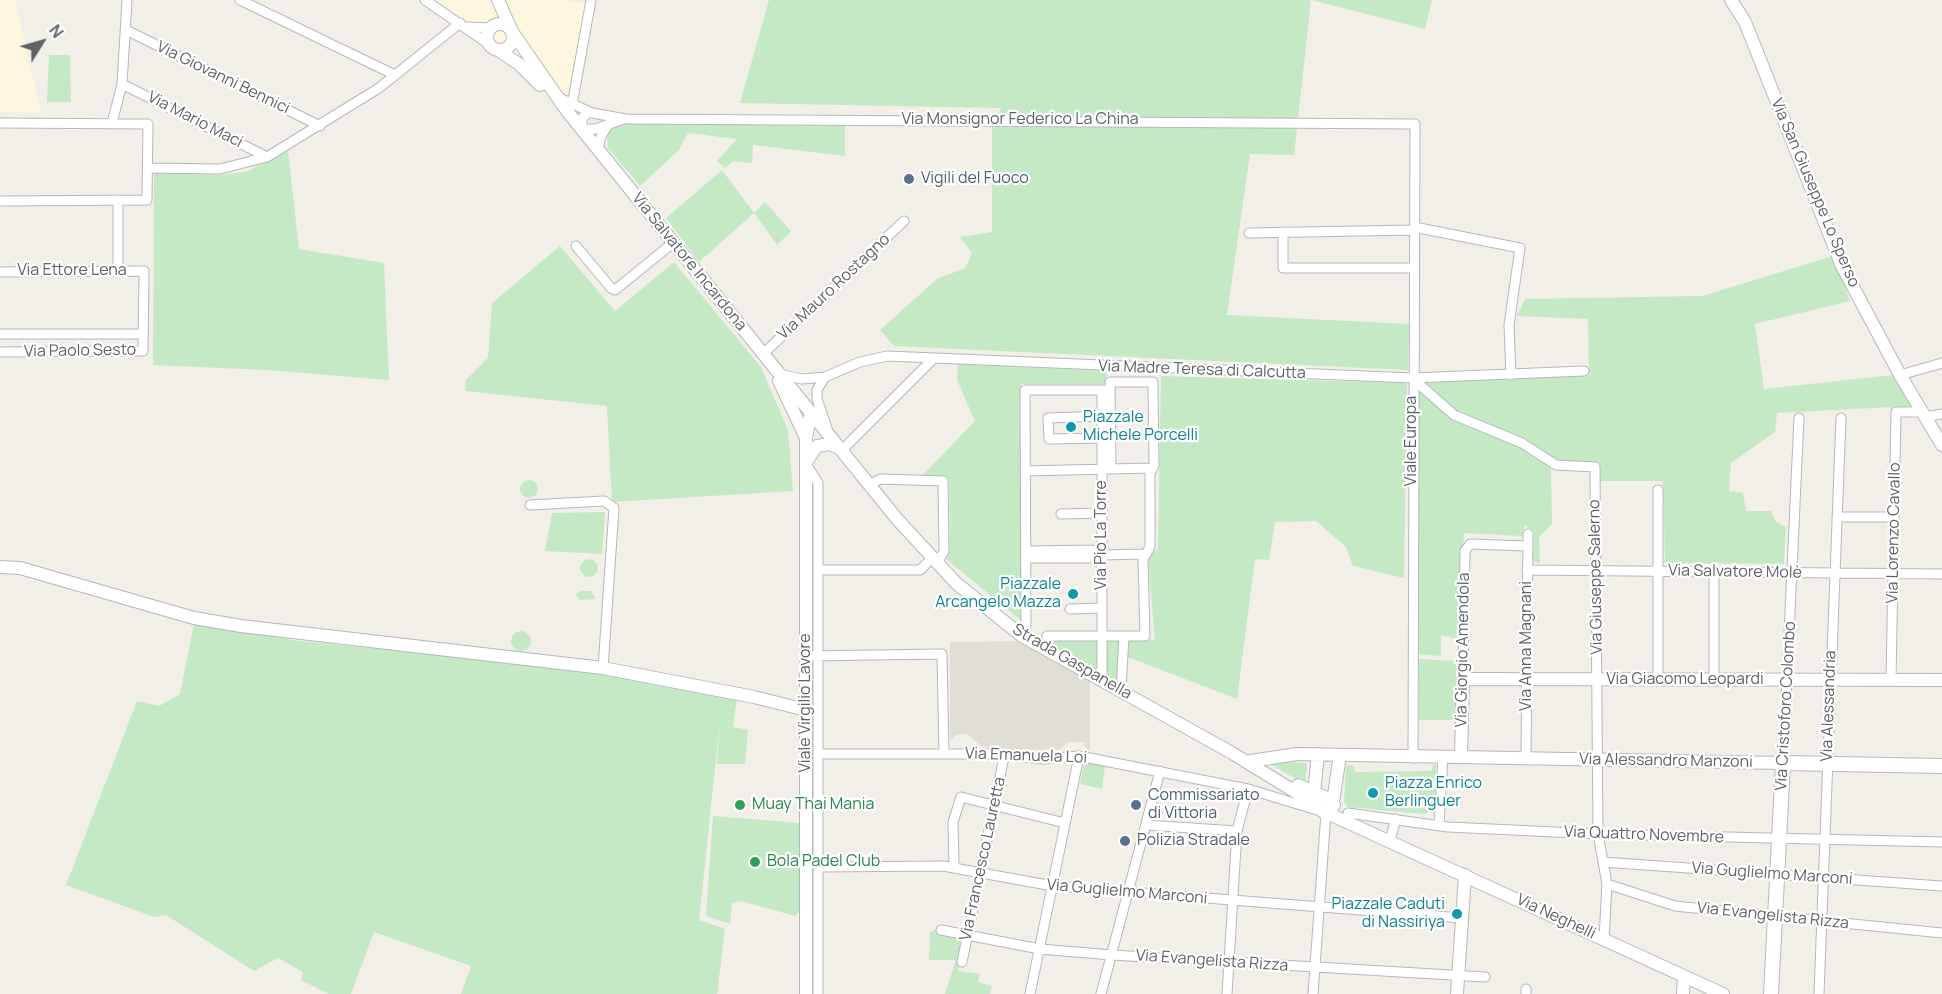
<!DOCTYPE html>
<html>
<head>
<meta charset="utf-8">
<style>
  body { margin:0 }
  #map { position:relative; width:1942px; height:994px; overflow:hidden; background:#f1efe8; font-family:Manrope,sans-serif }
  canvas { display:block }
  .north { position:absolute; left:12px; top:12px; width:60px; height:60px; -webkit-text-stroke:4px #fff; paint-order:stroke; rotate:53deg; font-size:16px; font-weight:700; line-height:24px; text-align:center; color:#5f6368 }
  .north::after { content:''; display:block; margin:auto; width:21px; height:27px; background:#5f6368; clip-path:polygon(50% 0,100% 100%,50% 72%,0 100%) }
</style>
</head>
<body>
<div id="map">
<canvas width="1942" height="994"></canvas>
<div class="north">N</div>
</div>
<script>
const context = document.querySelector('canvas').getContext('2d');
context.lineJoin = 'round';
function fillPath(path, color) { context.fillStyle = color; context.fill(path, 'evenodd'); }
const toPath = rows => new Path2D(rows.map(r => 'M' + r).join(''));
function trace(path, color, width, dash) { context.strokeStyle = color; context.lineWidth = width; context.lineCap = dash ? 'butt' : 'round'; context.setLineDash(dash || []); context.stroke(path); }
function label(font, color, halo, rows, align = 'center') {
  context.font = font + ' Manrope,sans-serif'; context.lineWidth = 4.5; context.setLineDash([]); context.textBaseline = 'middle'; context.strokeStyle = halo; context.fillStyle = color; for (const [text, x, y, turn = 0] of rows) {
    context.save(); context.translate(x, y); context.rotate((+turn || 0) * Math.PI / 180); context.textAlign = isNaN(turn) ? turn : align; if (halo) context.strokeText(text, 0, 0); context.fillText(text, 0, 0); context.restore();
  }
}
fillPath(toPath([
  [0,0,15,0,41,113,0,112],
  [435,0,566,0,594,6,579,101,557,93,522,61]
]), '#fef7e0');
fillPath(toPath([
  [1021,641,1090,680,1090,752,1085,747,1084,742,1068,742,1059,750,1047,749,1047,753,996,750,981,746,967,734,956,735,950,740,950,642]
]), '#e1ded6');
fillPath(toPath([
  [769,0,1311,0,1294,155,1250,154,1227,315,1409,324,1408,370,894,346,880,330,937,279,965,268,972,253,960,237,992,232,992,128,1001,108,740,103],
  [1312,0,1432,0,1425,29],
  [49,55,70,55,71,102,47,102],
  [626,123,845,126,845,156,753,145,752,163,733,161,725,168,717,161,737,139,688,133,679,150,640,186,608,148,607,135,610,130],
  [288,151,299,249,384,263,389,380,266,370,153,365,154,173,220,175,246,172],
  [722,170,754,213,765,202,791,231,777,245,754,213,699,262,666,218],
  [560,246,615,311,674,262,761,367,788,430,793,491,612,502,607,406,465,391,466,380,488,358,492,303],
  [1833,256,1850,301,1755,324,1764,389,1892,375,1912,406,1777,413,1775,432,1731,463,1729,491,1743,493,1746,511,1771,511,1776,522,1786,527,1784,564,1665,563,1663,481,1599,481,1600,468,1551,467,1552,524,1539,537,1540,563,1533,561,1534,532,1525,525,1522,536,1464,533,1457,639,1441,635,1441,656,1419,654,1417,389,1423,382,1589,376,1588,319,1517,316,1525,299,1702,296],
  [958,364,1107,371,1106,384,1021,384,1023,622,946,559,950,550,949,479,922,476,975,421,957,380],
  [1161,376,1407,383,1404,578,1353,566,1346,547,1316,521,1275,522,1269,560,1255,559,1237,699,1128,657,1129,641,1155,640,1148,557,1158,549],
  '520 489a9 9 0 1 1 18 0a9 9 0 1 1-18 0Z',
  [605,512,602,554,545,551,552,513],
  '580 568a9 9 0 1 1 18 0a9 9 0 1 1-18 0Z',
  [581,591,591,591,596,599,580,600,576,594],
  [194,623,299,641,540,665,737,697,733,727,748,730,745,764,717,764,720,722,699,920,725,929,717,994,461,994,471,966,374,932,351,994,329,994,301,980,303,972,278,958,254,971,166,915,154,917,66,885,137,701,159,706,180,694],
  '511 641a10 10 0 1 1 20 0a10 10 0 1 1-20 0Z',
  [1030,637,1123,638,1120,689],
  [1419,659,1457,661,1456,720,1419,720],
  [1084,762,1105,766,1102,789,1080,784],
  [1282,762,1307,763,1305,784,1270,764],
  [1346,765,1354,766,1355,772,1431,771,1433,765,1436,765,1435,806,1425,814,1348,807,1344,802],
  [713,816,800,823,800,911,795,916,741,901,732,903,730,924,706,916],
  [938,929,966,936,958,971,980,974,978,982,992,986,990,994,945,994,956,960,929,960,930,932]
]), '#c5e8c5');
const minor = toPath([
  [240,0,395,75],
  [425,0,490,45],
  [468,27,491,28],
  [126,30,320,126],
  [122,84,267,157],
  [560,98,592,113,626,119,1415,124,1413,758],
  [572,105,591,0],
  [589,112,582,118,582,129,595,129,621,120],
  [0,123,148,124,147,200,0,201],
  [112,123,122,84,127,0],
  [598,149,601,136,608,125],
  [147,168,220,169,267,157,379,88,460,23],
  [1414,227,1520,248,1509,325,1511,375],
  [1283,232,1283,268,1414,268],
  [1249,233,1414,230],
  [576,246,611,288,615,290,674,242],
  [118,271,118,200],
  [0,272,144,271,143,351,0,352],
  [0,334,143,334],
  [763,354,904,221],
  [779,374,802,379,825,377,860,362,887,356,1412,378,1584,371],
  [1900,375,1942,363],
  [825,377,817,390,817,399,827,428],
  [1412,378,1454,415,1522,443,1556,465,1595,467,1598,834,1607,884,1604,939],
  [1102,390,1102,681],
  [1925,417,1942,414],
  [1102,438,1049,439,1048,418,1105,416],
  [842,450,934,358],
  [806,464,818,483,818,994],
  [1025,471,1152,468],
  [870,485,880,479,943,481,944,551,937,563],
  [530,505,604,501,614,508,603,668],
  [1061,514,1102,513],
  [1837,517,1894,517],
  [1026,551,1102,550],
  [1102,555,1145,554],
  [1026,558,1102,558],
  [819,570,920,570,932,558],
  [1527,570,1942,574],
  [1070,609,1102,608],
  [1026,626,1025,390,1110,390],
  [1047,636,1145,636,1143,559,1150,547,1150,473,1154,466,1153,382,1110,382,1111,469],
  [807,656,942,654,944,754],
  [1463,679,1465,551,1470,544,1527,546],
  [1658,679,1658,490],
  [1714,680,1714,571],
  [1891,680,1896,412,1922,412],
  [1121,691,1124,636],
  [820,754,988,754,1044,759,1079,756,1248,789,1317,810],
  [1526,758,1528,534],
  [1783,763,1799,418],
  [1348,813,1448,827,1598,834,1942,842],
  [1146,825,1237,831],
  [1439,826,1443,756],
  [1390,840,1396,819],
  [1603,862,1942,886],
  [818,867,943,866,1053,886,1462,918],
  [954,868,953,822,961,797,1065,823],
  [1607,884,1675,906,1942,933],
  [941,930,1040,949,1112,955,1485,977],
  [962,962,1004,757],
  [1030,994,1079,756],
  [1101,994,1160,771],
  [1227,994,1237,831,1248,789],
  [1313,994,1326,813],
  [1526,994,1526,989],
  [1819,994,1841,418]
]);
const tertiary = toPath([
  [498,0,511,29],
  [1731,0,1745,22,1842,266,1900,375,1942,445],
  '487 37a13 13 0 1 1 26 0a13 13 0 1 1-26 0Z',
  [513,33,567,111,769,361,897,519,956,583,1022,636,1232,753,1320,807],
  [498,50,519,64,540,85],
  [779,381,806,438],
  [806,462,817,446,830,444,841,449],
  [0,567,20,568,194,618,241,626,603,668,754,697,806,710],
  [1461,757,1463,679,1942,680],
  [1251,761,1297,754,1783,763],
  [1298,785,1331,800,1334,805,1329,812,1323,812,1320,807,1320,802,1325,798],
  [1317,800,1314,793,1318,754],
  [1333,802,1340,755],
  [1327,813,1723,994],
  [806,994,806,438,811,412],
  [1457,994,1465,875],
  [1683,994,1684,976]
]);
const secondary = toPath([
  [1771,994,1783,763,1942,766]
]);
trace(minor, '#b5b8bc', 11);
trace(tertiary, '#b5b8bc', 14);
trace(secondary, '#b6babf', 16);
trace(minor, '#fff', 9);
trace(tertiary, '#fff', 12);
trace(secondary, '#fff', 14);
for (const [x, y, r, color] of [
  [909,179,6,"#5c6f8a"],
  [1071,427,6,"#0f9aa8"],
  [1073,594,6,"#0f9aa8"],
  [1373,793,6,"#0f9aa8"],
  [740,805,6,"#2e9e5b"],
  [1136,805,6,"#5c6f8a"],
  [1125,841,6,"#5c6f8a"],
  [755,862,6,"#2e9e5b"],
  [1457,914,6,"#0f9aa8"]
]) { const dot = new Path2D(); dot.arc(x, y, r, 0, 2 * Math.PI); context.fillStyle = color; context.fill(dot); trace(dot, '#fff', 2); }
label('16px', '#5f6368', '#fff', [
  ["Via Giovanni Bennici",223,78,26],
  ["Via Mario Maci",195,120,27],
  ["Via Monsignor Federico La China",1020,120],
  ["Via San Giuseppe Lo Sperso",1815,193,67],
  ["Via Salvatore Incardona",689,262,51],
  ["Via Ettore Lena",72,271],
  ["Via Mauro Rostagno",834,287,-43],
  ["Via Paolo Sesto",80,351,-1],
  ["Via Madre Teresa di Calcutta",1202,370,2],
  ["Viale Europa",1412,441,-90],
  ["Via Lorenzo Cavallo",1894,533,-89],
  ["Via Pio La Torre",1102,535,-90],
  ["Via Salvatore Molè",1735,572,1],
  ["Via Giuseppe Salerno",1596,577,-91],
  ["Via Anna Magnani",1527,646,-90],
  ["Via Giorgio Amendola",1463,650,-89],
  ["Strada Gaspanella",1072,662,30],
  ["Via Giacomo Leopardi",1685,680],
  ["Viale Virgilio Lavore",806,703,-90],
  ["Via Cristoforo Colombo",1786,706,-87],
  ["Via Alessandria",1829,706,-88],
  ["Via Emanuela Loi",1026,756,2],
  ["Via Alessandro Manzoni",1666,761,1],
  ["Via Quattro Novembre",1644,835,2],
  ["Via Francesco Lauretta",983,859,-78],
  ["Via Guglielmo Marconi",1772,874,4],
  ["Via Guglielmo Marconi",1127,892,5],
  ["Via Evangelista Rizza",1773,916,6],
  ["Via Neghelli",1556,917,25],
  ["Via Evangelista Rizza",1212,961,4]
]);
label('16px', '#4e5e75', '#fff', [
  ["Vigili del Fuoco",921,179],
  ["Commissariato",1148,796],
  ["di Vittoria",1148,814],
  ["Polizia Stradale",1137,841]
], 'left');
label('16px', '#0d838f', '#fff', [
  ["Piazzale",1083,418],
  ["Michele Porcelli",1083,436],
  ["Piazzale",1061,585,"right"],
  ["Arcangelo Mazza",1061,603,"right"],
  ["Piazza Enrico",1385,784],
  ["Berlinguer",1385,802],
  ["Piazzale Caduti",1445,905,"right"],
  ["di Nassiriya",1445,923,"right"]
], 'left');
label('16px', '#27864d', '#fff', [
  ["Muay Thai Mania",752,805],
  ["Bola Padel Club",767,862]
], 'left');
</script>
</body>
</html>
